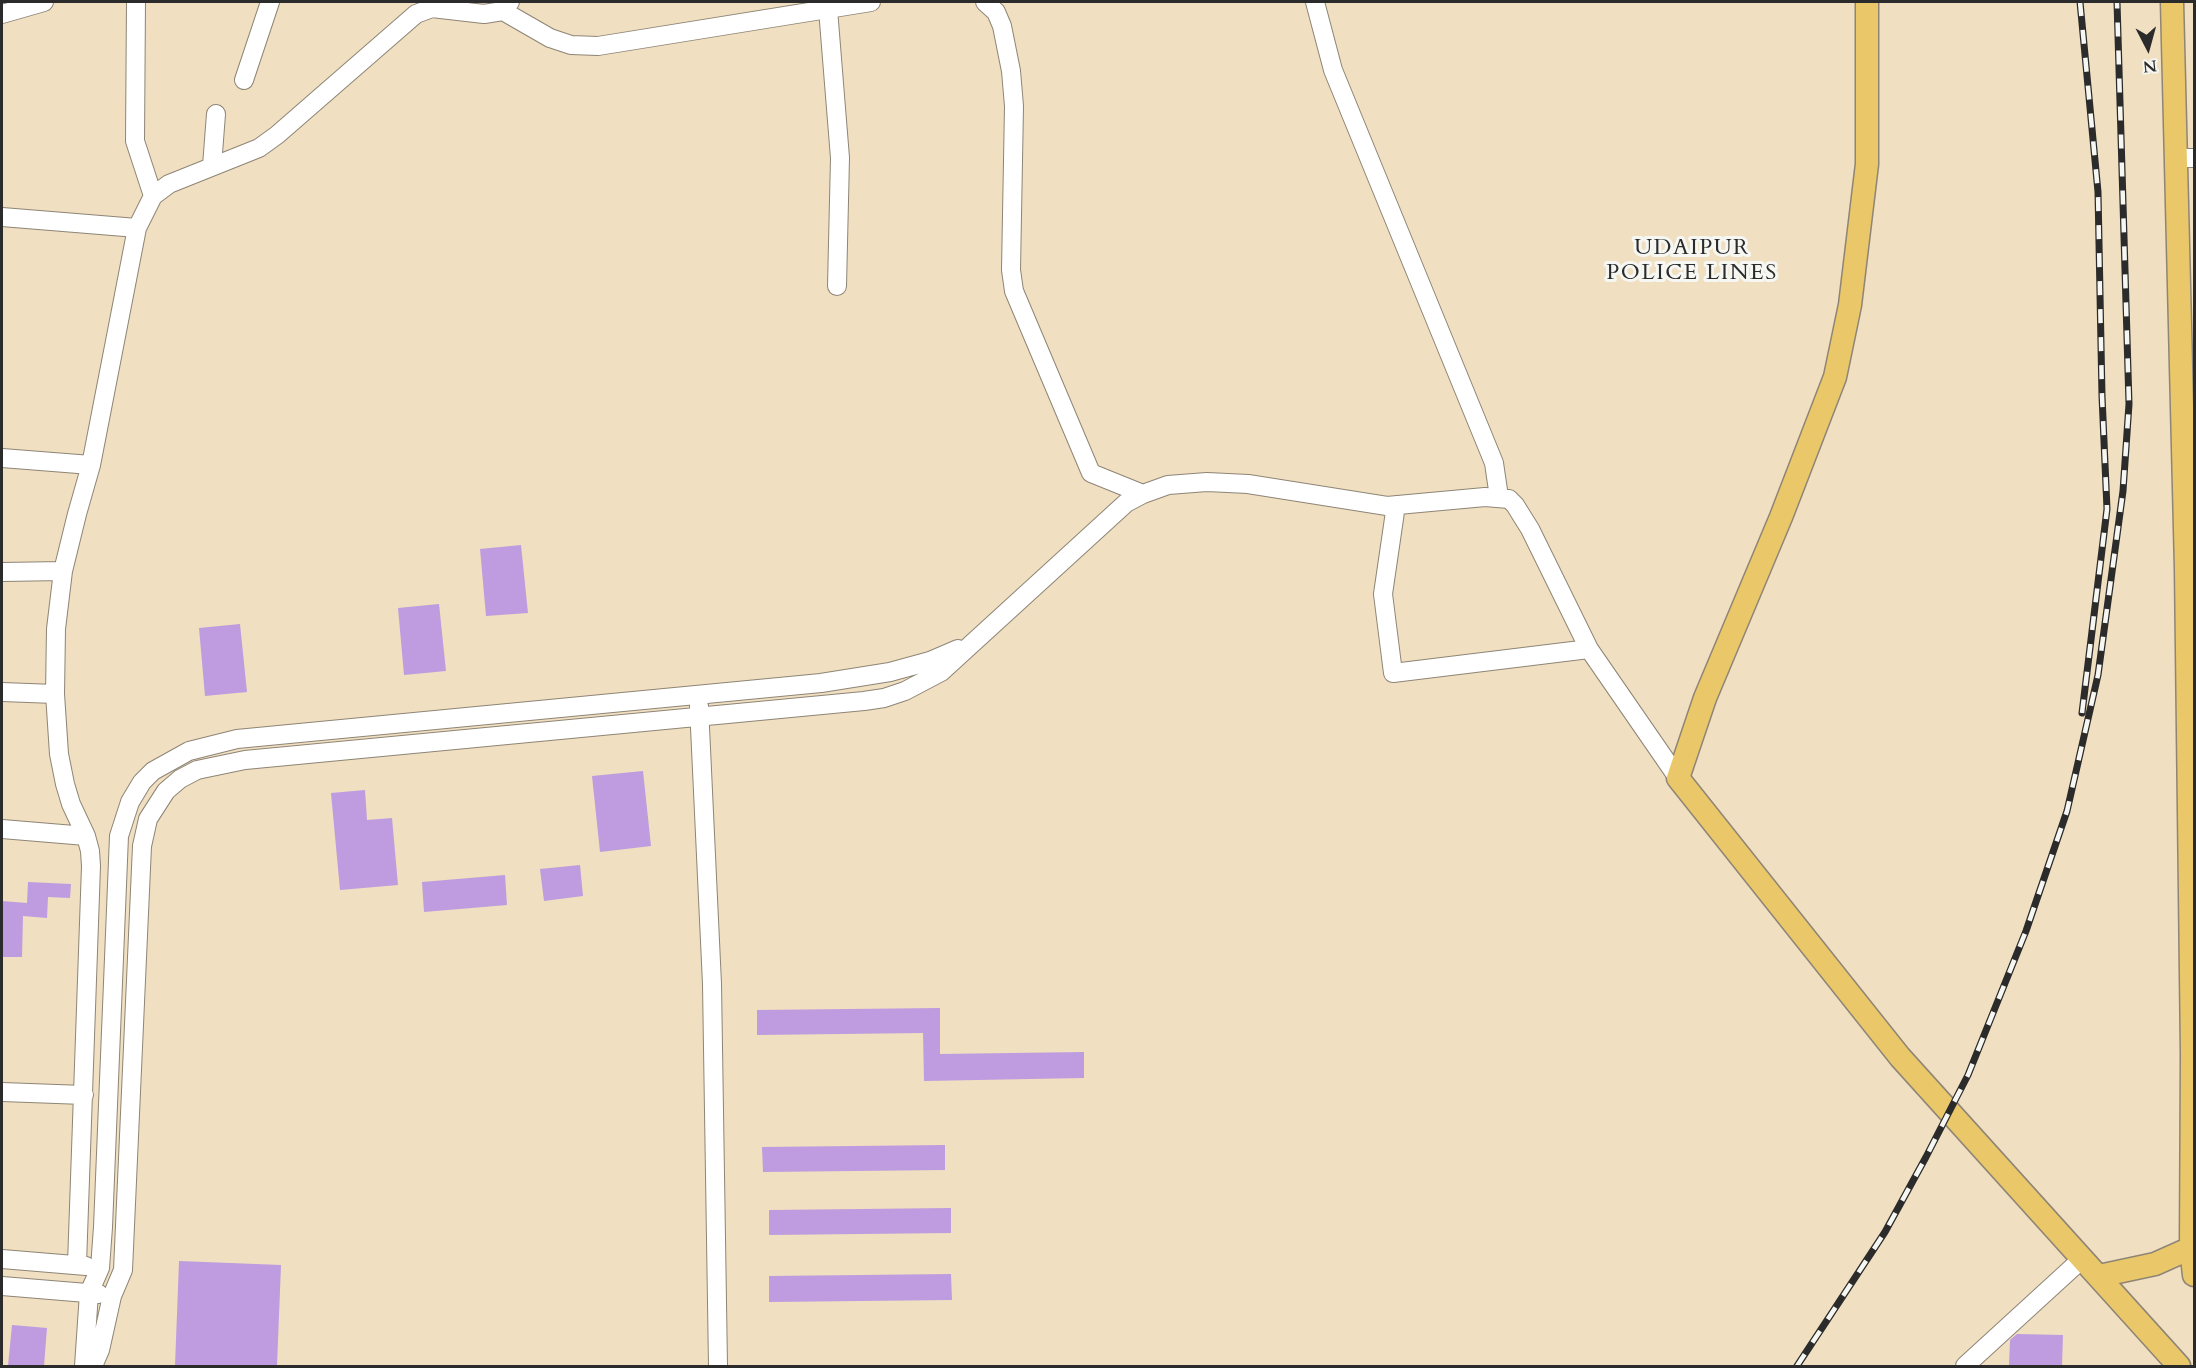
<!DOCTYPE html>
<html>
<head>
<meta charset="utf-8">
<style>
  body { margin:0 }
  #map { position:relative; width:2196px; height:1368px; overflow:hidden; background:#f0dfc0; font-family:Cardo,serif }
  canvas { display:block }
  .frame { position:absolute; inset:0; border:3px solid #2b2b2b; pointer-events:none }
  .north { position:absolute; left:2118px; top:18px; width:60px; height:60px; -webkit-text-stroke:4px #f6f6f2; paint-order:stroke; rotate:174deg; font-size:16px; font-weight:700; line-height:24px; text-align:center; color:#2b2b2b }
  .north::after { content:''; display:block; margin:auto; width:21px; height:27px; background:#2b2b2b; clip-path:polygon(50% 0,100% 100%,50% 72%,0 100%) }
</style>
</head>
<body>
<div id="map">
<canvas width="2196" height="1368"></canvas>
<div class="frame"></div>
<div class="north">N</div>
</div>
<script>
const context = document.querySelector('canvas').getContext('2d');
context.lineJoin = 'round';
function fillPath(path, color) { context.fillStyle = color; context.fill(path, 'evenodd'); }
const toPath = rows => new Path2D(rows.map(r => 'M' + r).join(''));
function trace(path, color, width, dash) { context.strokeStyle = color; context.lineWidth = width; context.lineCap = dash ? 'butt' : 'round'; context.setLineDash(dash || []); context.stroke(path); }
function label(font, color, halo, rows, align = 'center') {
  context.font = font + ' Cardo,serif'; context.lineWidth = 6; context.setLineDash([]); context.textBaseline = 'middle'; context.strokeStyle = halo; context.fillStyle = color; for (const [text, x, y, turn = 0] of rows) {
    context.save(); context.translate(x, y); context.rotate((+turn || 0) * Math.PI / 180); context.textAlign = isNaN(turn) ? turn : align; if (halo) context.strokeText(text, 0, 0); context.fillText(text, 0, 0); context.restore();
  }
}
fillPath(toPath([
  [521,545,528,613,486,616,480,549],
  [439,604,446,671,404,675,398,608],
  [240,624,247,692,205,696,199,628],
  [643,771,651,846,600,852,592,776],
  [365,790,367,820,392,818,398,885,340,890,331,793],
  [580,865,583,896,544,901,540,869],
  [505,875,507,905,424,912,422,882],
  [28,882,71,884,70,898,48,897,47,918,23,916,22,957,2,957,2,901,27,903],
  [940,1008,940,1054,1084,1052,1084,1078,924,1081,923,1033,757,1035,757,1010],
  [945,1145,945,1170,763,1172,762,1147],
  [951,1208,951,1233,769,1235,769,1210],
  [179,1261,281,1265,277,1366,175,1366],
  [951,1274,952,1300,769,1302,769,1276],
  [12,1325,47,1328,44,1366,8,1366],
  [2017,1334,2063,1335,2062,1366,2009,1366,2010,1340]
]), '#be9cdf');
const minor = toPath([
  [136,2,135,141,153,196],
  [985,2,996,12,1002,26,1011,71,1014,106,1011,270,1014,291,1091,473,1143,494],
  [1315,2,1333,70,1494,463,1499,497],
  [828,9,840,158,837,286],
  [503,11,550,38,571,45,598,46,871,2],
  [2,14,44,2],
  [244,80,270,2],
  [2176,158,2194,158],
  [212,166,216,114],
  [2,217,137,228],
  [2,458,91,465],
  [1396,505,1383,594,1393,673,1589,649],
  [2,572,63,571],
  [2,692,55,694],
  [699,706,712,984,718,1366],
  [2,829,86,836],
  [2,1092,84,1095],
  [2,1259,86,1266],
  [77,1264,91,866,90,851,86,836,71,804,65,784,59,754,55,694,56,629,63,571,77,514,91,465,137,228,153,196,169,184,259,148,277,135,416,14,432,8,484,14,503,11,510,2],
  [2,1286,99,1294],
  [84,1366,89,1293,100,1268,103,1227,119,836,130,802,142,782,153,771,189,751,237,739,821,683,890,672,930,661,958,649],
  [93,1366,100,1350,112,1296,123,1270,142,846,148,819,166,791,180,779,197,770,245,760,864,701,884,698,905,691,941,672,1126,503,1143,494,1168,485,1207,482,1248,484,1387,506,1485,497,1509,499,1515,505,1530,529,1589,649,1678,778],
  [1965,1366,2083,1258]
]);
const major = toPath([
  [1867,2,1867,164,1850,305,1835,377,1781,517,1705,698,1678,778,1900,1057,2179,1366],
  [2172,2,2186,569,2192,1054,2191,1248,2194,1275],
  [2099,1276,2155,1264,2191,1248]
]);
trace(minor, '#8e8576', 20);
trace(major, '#8e8576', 25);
trace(minor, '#fff', 18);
trace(major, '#eac769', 22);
const rail = toPath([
  [2080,2,2098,192,2102,396,2107,509,2082,713],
  [1797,1366,1885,1232,1926,1157,1968,1075,2026,931,2067,811,2098,675,2123,491,2129,404,2117,2]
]);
trace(rail, '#2b2b2b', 7);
trace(rail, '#f6f6f2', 4.5, [14]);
context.letterSpacing = '1.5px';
label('22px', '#2b2b2b', '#f6f6f2', [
  ["UDAIPUR",1692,249],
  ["POLICE LINES",1692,274]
]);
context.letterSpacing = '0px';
</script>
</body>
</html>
